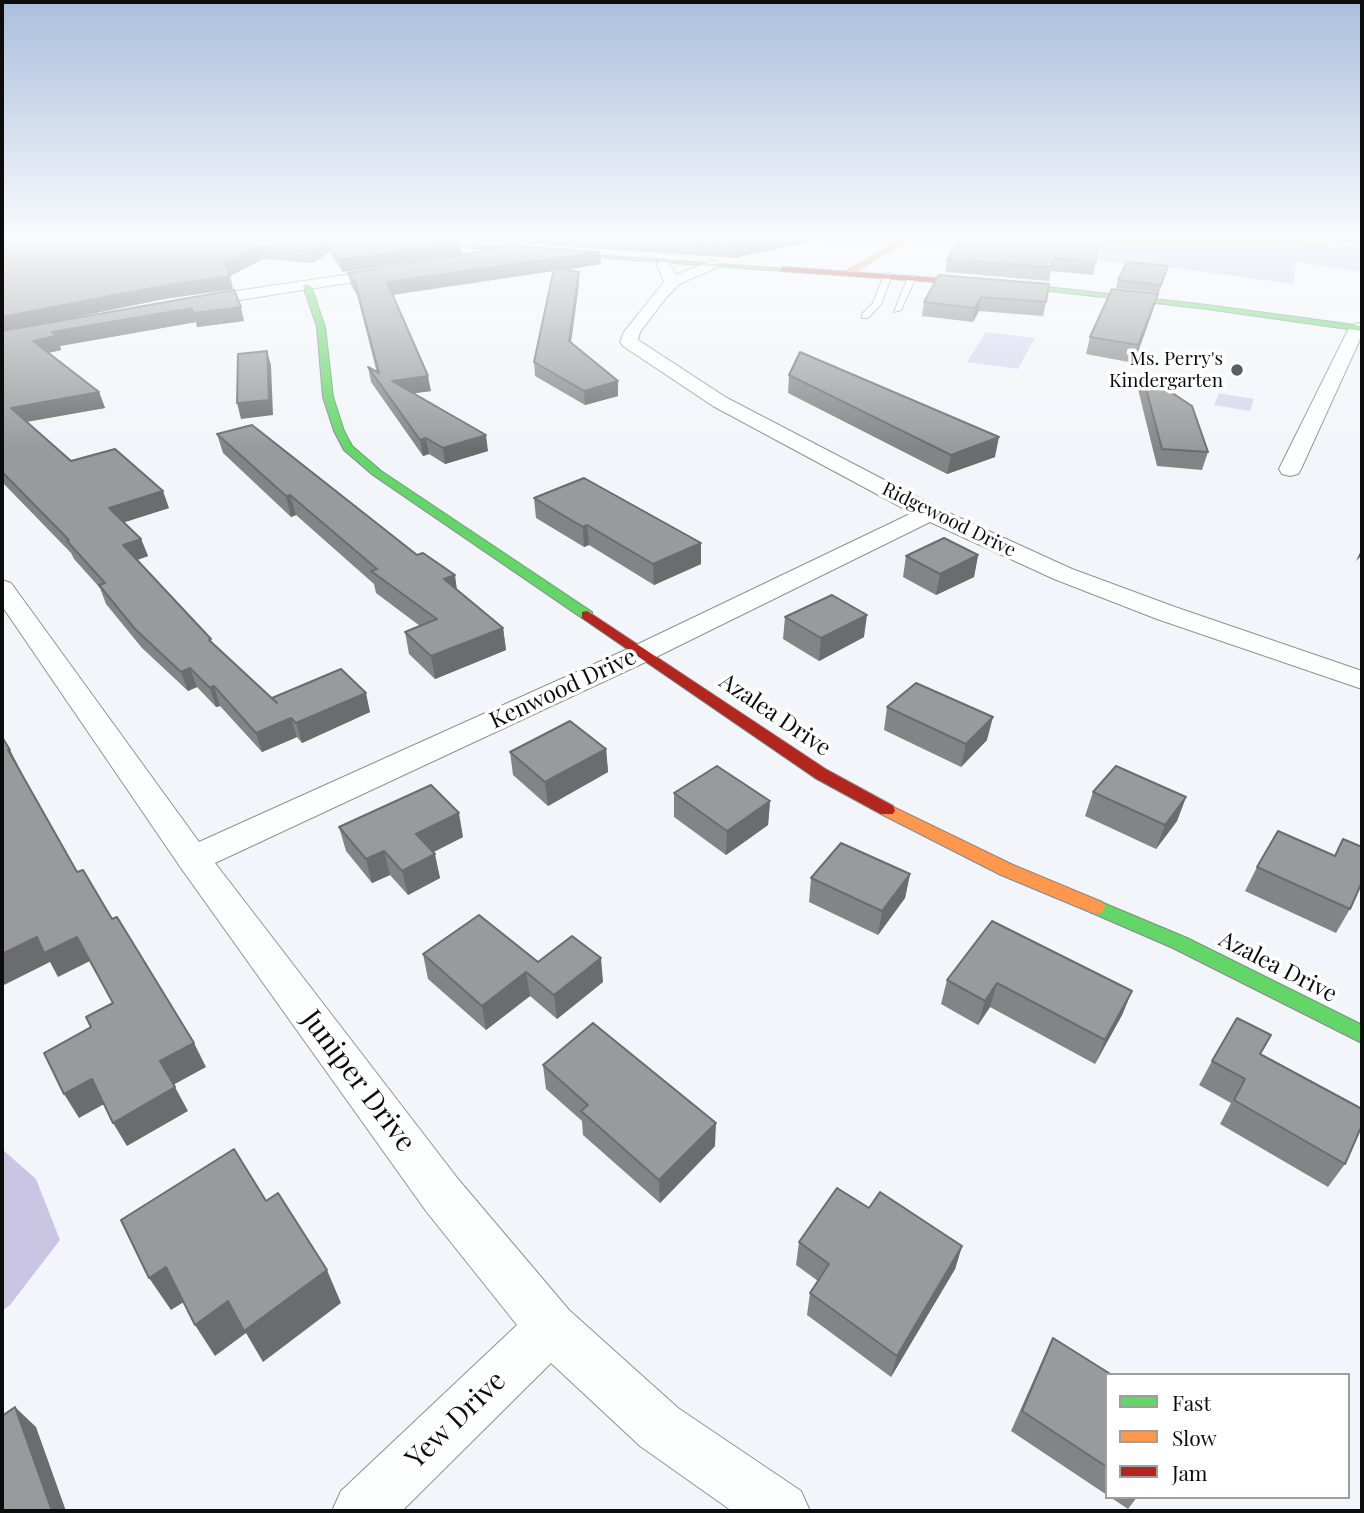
<!DOCTYPE html>
<html>
<head>
<meta charset="utf-8">
<style>
  body { margin:0 }
  #map { position:relative; width:1364px; height:1513px; overflow:hidden; background:#f2f6fa; font-family:"Playfair Display",serif }
  canvas { display:block }
  .frame { position:absolute; inset:0; border:4px solid #0c0c0c; pointer-events:none }
  .legend { position:absolute; left:1105px; top:1373px; width:245px; height:126px; box-sizing:border-box; background:#fff; border:2px solid #9e9e9e; margin:0; padding:9px 12px; list-style:none; font-size:21px; color:#0c0c0c }
  .legend li { display:flex; align-items:center; gap:14px; height:35px }
  .legend b { width:35px; border:2px solid #9e9e9e }
</style>
</head>
<body>
<div id="map">
<canvas width="1364" height="1513"></canvas>
<div class="frame"></div>
<ul class="legend">
<li><b style="height:9px;background:#63d668"></b>Fast</li>
<li><b style="height:9px;background:#ff974d"></b>Slow</li>
<li><b style="height:9px;background:#b3261e"></b>Jam</li>
</ul>
</div>
<script>
const context = document.querySelector('canvas').getContext('2d');
context.lineJoin = 'round';
function fillPath(path, color) { context.fillStyle = color; context.fill(path, 'evenodd'); }
const toPath = rows => new Path2D(rows.map(r => 'M' + r).join(''));
function trace(path, color, width, dash) { context.strokeStyle = color; context.lineWidth = width; context.lineCap = dash ? 'butt' : 'round'; context.setLineDash(dash || []); context.stroke(path); }
function label(font, color, halo, rows, align = 'center') {
  context.font = font + ' "Playfair Display",serif'; context.lineWidth = 7; context.setLineDash([]); context.textBaseline = 'middle'; context.strokeStyle = halo; context.fillStyle = color; for (const [text, x, y, turn = 0] of rows) {
    context.save(); context.translate(x, y); context.rotate((+turn || 0) * Math.PI / 180); context.textAlign = isNaN(turn) ? turn : align; if (halo) context.strokeText(text, 0, 0); context.fillText(text, 0, 0); context.restore();
  }
}
fillPath(toPath([
  [986,332,1035,338,1018,369,967,362],
  [1219,393,1254,399,1250,411,1214,405]
]), '#d6d6ed');
fillPath(toPath([
  [1072,238,1271,238,1362,247,1362,272,1296,262,1294,284,1138,263,1122,264,1050,249],
  [2,1149,36,1179,60,1240,10,1305,2,1311]
]), '#c9c5e3');
const lane = toPath([
  [888,273,892,275,881,304,868,318,862,318,862,314,873,303,884,275,888,273],
  [912,275,916,277,901,310,894,312,908,277,912,275]
]);
const street = toPath([
  [713,260,720,264,718,267,679,284,665,299,640,332,638,340,727,398,938,508,1072,569,1175,607,1362,671,1362,689,1157,619,1054,579,930,522,652,659,215,863,458,1179,569,1310,678,1408,801,1491,810,1511,732,1511,640,1446,551,1363,402,1511,332,1511,341,1491,517,1325,426,1211,181,868,2,606,2,580,11,583,199,842,632,647,912,513,713,406,623,346,620,342,624,332,664,282,657,265,659,262,669,262,676,275,713,260],
  [393,268,400,272,398,275,195,307,187,302,195,297,393,268],
  [1357,323,1362,324,1362,335,1301,469,1298,474,1290,476,1282,474,1279,469,1349,328,1357,323]
]);
const fast = toPath([
  [338,238,364,238,787,269,783,271,338,238],
  [307,284,311,286,325,327,333,397,344,431,352,446,381,471,592,612,592,618,582,618,373,475,344,450,334,431,323,397,317,327,303,286,307,284],
  [1029,285,1207,305,1362,326,1362,331,1207,309,1032,289,1029,285],
  [1096,900,1187,938,1362,1025,1362,1043,1173,948,1090,912,1087,907,1090,902,1096,900]
]);
const slow = toPath([
  [904,238,911,238,850,275,843,273,904,238],
  [887,804,1013,865,1102,902,1105,907,1102,912,1096,914,1090,912,1001,875,881,814,879,810,887,804]
]);
const jam = toPath([
  [783,267,1032,285,1036,287,1032,289,780,271,783,267],
  [587,611,827,770,893,806,895,810,893,814,881,814,815,778,582,618,582,612,587,611]
]);
trace(lane, '#909193', 2);
trace(street, '#909193', 2);
trace(fast, '#86888a', 2);
trace(slow, '#86888a', 2);
trace(jam, '#86888a', 2);
fillPath(lane, '#fdfefe');
fillPath(street, '#fdfefe');
fillPath(fast, '#63d668');
fillPath(slow, '#ff974d');
fillPath(jam, '#b3261e');
fillPath(toPath([
  [2,238,461,242,462,254,343,272,330,252,312,263,263,259,230,276,233,289,164,299,27,327,234,290,244,321,197,327,196,322,60,346,61,350,48,353,99,392,105,408,27,422,71,461,169,508,124,522,141,539,148,556,137,560,213,643,272,699,370,712,302,743,297,737,262,752,220,706,216,707,197,687,188,691,142,648,106,604,100,588,74,559,71,553,2,482],
  [439,238,830,238,734,258],
  [960,238,1096,262,1093,275,1051,271,1049,281,945,272,947,260],
  [1308,238,1362,238,1362,246],
  [601,264,565,270,579,272,579,284,571,343,618,381,618,396,585,405,535,376,534,362,553,271,393,295,431,391,414,393,488,451,445,464,429,454,423,456,371,382,368,367,377,373,357,295,351,285,348,273],
  [1168,266,1159,293,1116,288,1118,280],
  [939,275,1046,302,1043,316,979,311,973,322,922,316,924,302],
  [1153,310,1134,363,1086,354,1090,337],
  [1142,373,1208,452,1202,470,1157,466,1138,389],
  [789,375,995,457,947,474,788,393],
  [217,434,457,590,503,628,506,650,435,679,409,654,405,632,420,626,376,593,374,584,296,515,291,517,223,453],
  [534,498,701,543,701,564,654,585,589,545,584,547,536,518],
  [978,555,974,577,936,595,903,577,906,556],
  [785,617,864,637,819,661,783,639],
  [887,707,987,740,961,767,884,730],
  [606,749,608,772,548,806,513,775,510,752],
  [1093,792,1186,797,1177,821,1156,849,1085,816],
  [674,793,770,801,768,825,726,855,674,817],
  [339,827,463,837,433,852,440,878,408,895,390,875,372,883,346,851],
  [1343,839,1350,909,1336,933,1245,891,1257,867,1335,855],
  [910,874,905,898,878,935,809,902,811,878],
  [423,954,538,962,603,982,557,1019,530,996,486,1030,428,979],
  [947,980,1132,991,1122,1015,1095,1064,990,1007,978,1025,941,1004],
  [1260,1054,1345,1164,1328,1187,1220,1124,1231,1103,1199,1085,1212,1061],
  [543,1065,715,1146,660,1203,583,1135,582,1121,546,1089],
  [869,1208,962,1246,955,1269,891,1377,807,1315,810,1293,818,1281,796,1265,799,1242],
  [1053,1338,1107,1375,1107,1495,1011,1431,1043,1359],
  [1110,1497,1137,1497,1128,1509]
]), '#828586');
fillPath(toPath([
  [773,238,830,238,734,258,734,245],
  [327,240,330,252,312,263,310,251],
  [461,242,462,254,343,272,340,260],
  [260,247,263,259,230,276,233,289,164,299,2,332,2,317,225,264],
  [600,252,601,264,389,295,387,282],
  [579,272,579,284,569,355,569,341],
  [1158,294,1153,310,1134,363,1138,345],
  [981,297,979,311,973,322,975,308],
  [241,307,244,321,197,327,196,322,60,346,61,350,38,355,33,341,52,332,192,308],
  [267,351,271,365,273,415,241,419,237,403],
  [428,376,431,391,394,396,392,381],
  [618,381,618,396,585,405,584,391],
  [99,392,105,408,17,423,11,408],
  [486,435,488,451,445,464,443,448],
  [999,437,995,457,947,474,951,455],
  [426,438,429,454,423,456,420,440],
  [163,491,169,508,116,525,109,508],
  [290,495,296,515,291,517,286,496],
  [587,525,589,545,584,547,583,527],
  [141,539,148,556,129,563,123,545],
  [701,543,701,564,654,585,653,564],
  [1362,548,1362,555,1356,561],
  [978,555,974,577,936,595,940,574],
  [455,575,458,597,444,579],
  [867,615,864,637,819,661,821,638],
  [503,628,506,650,435,679,431,656],
  [190,668,197,687,188,691,181,672],
  [214,686,220,706,216,707,210,688],
  [366,693,370,712,302,743,296,723],
  [993,717,987,740,961,767,966,744],
  [291,718,297,737,262,752,256,733],
  [606,749,608,772,548,806,545,782],
  [8,750,10,750,22,773,20,774],
  [1186,797,1177,821,1156,849,1165,825],
  [770,801,768,825,726,855,727,831],
  [459,813,463,837,422,858,416,834],
  [384,851,390,875,372,883,366,859],
  [435,854,440,878,408,895,402,871],
  [910,874,905,898,878,935,882,911],
  [37,937,77,937,90,961,58,977,50,962,2,986,2,954],
  [601,958,603,982,557,1019,554,995],
  [526,972,530,996,486,1030,482,1006],
  [997,983,990,1007,978,1025,985,1001],
  [1132,991,1122,1015,1095,1064,1105,1040],
  [194,1043,206,1067,173,1085,160,1061],
  [92,1079,106,1103,79,1118,64,1094],
  [175,1087,188,1111,127,1146,113,1123],
  [716,1123,715,1146,660,1203,659,1180],
  [962,1246,955,1269,891,1377,897,1356],
  [166,1267,187,1300,171,1310,149,1278],
  [327,1270,341,1303,263,1362,246,1333,215,1356,195,1325,228,1301],
  [15,1407,36,1427,66,1511,52,1511]
]), '#6a6c6d');
const building = toPath([
  [2,238,396,238,461,242,340,260,327,240,310,251,260,247,225,264,230,276,161,286,2,317,2,238],
  [615,238,773,238,734,245,615,238],
  [960,238,1097,238,1096,262,1054,258,1052,267,947,260,960,238],
  [504,245,600,252,387,282,428,376,392,381,486,435,443,448,426,438,420,440,368,367,379,373,355,282,348,273,469,254,504,245],
  [1127,262,1168,266,1161,285,1118,280,1127,262],
  [554,268,579,272,569,341,618,381,584,391,534,362,554,268],
  [939,275,1049,284,1046,302,981,297,975,308,924,302,939,275],
  [1112,289,1158,294,1138,345,1090,337,1112,289],
  [234,290,241,307,193,313,192,308,52,332,56,336,33,341,99,392,11,408,71,461,115,449,163,491,109,508,141,539,123,545,211,639,209,640,277,703,272,698,341,669,366,693,296,723,291,718,256,733,214,686,210,688,190,668,181,672,135,629,99,585,105,583,67,541,69,540,2,472,2,331,234,290],
  [267,351,269,400,237,403,238,354,267,351],
  [800,352,999,437,951,455,789,375,800,352],
  [1142,373,1192,406,1208,452,1162,449,1142,373],
  [252,425,417,555,423,553,455,575,444,579,503,628,431,656,405,632,437,619,371,571,377,569,290,495,286,496,217,434,252,425],
  [584,478,701,543,653,564,587,525,583,527,534,498,584,478],
  [944,538,978,555,940,574,906,556,944,538],
  [832,595,867,615,821,638,785,617,832,595],
  [916,683,993,717,966,744,887,707,916,683],
  [570,721,606,749,545,782,510,752,570,721],
  [2,737,10,750,8,750,77,872,83,870,112,919,117,917,194,1043,160,1061,175,1087,113,1123,92,1079,64,1094,44,1053,91,1027,86,1017,113,1003,77,937,44,953,37,937,2,954,2,737],
  [717,766,770,801,727,831,674,793,717,766],
  [1116,766,1186,797,1165,825,1093,792,1116,766],
  [431,785,459,813,416,834,435,854,402,871,384,851,366,859,339,827,431,785],
  [1278,831,1335,856,1343,839,1362,847,1362,882,1350,909,1257,867,1278,831],
  [841,843,910,874,882,911,811,878,841,843],
  [479,915,538,962,572,936,601,958,554,995,526,972,482,1006,423,954,479,915],
  [992,921,1132,991,1105,1040,997,983,985,1001,947,980,992,921],
  [1237,1018,1271,1035,1260,1054,1362,1109,1362,1125,1345,1164,1234,1100,1245,1079,1212,1061,1237,1018],
  [593,1023,716,1123,659,1180,581,1111,588,1105,543,1065,593,1023],
  [234,1149,266,1201,278,1193,327,1270,244,1331,228,1301,195,1325,166,1267,149,1278,121,1220,234,1149],
  [837,1188,869,1208,880,1192,962,1246,897,1356,810,1293,829,1264,799,1242,837,1188],
  [1053,1338,1112,1375,1107,1375,1107,1467,1022,1411,1053,1338],
  [15,1407,52,1511,2,1511,2,1416,15,1407]
]);
fillPath(building, '#979b9c');
trace(building, '#6a6c6d', 2);
const sky = context.createLinearGradient(0, 0, 0, 449);
sky.addColorStop(0, '#aabedd');
sky.addColorStop(0.53, '#f9fbfd');
sky.addColorStop(1, '#f9fbfd00');
context.fillStyle = sky;
context.fillRect(0, 0, 1364, 449);
for (const [x, y, r, color] of [
  [1237,370,7,"#5c5e5f"]
]) { const dot = new Path2D(); dot.arc(x, y, r, 0, 2 * Math.PI); context.fillStyle = color; context.fill(dot); trace(dot, '#fff', 2.5); }
label('19px', '#0c0c0c', '#fff', [
  ["Ms. Perry's",1223,359],
  ["Kindergarten",1223,381]
], 'right');
label('19px', '#0c0c0c', '#fff', [
  ["Ridgewood Drive",949,520,26]
]);
label('23px', '#0c0c0c', '#fff', [
  ["Kenwood Drive",563,689,-25],
  ["Azalea Drive",775,715,34],
  ["Azalea Drive",1278,967,27]
]);
label('28px', '#0c0c0c', '#fff', [
  ["Juniper Drive",358,1081,53],
  ["Yew Drive",456,1420,-44]
]);
</script>
</body>
</html>
